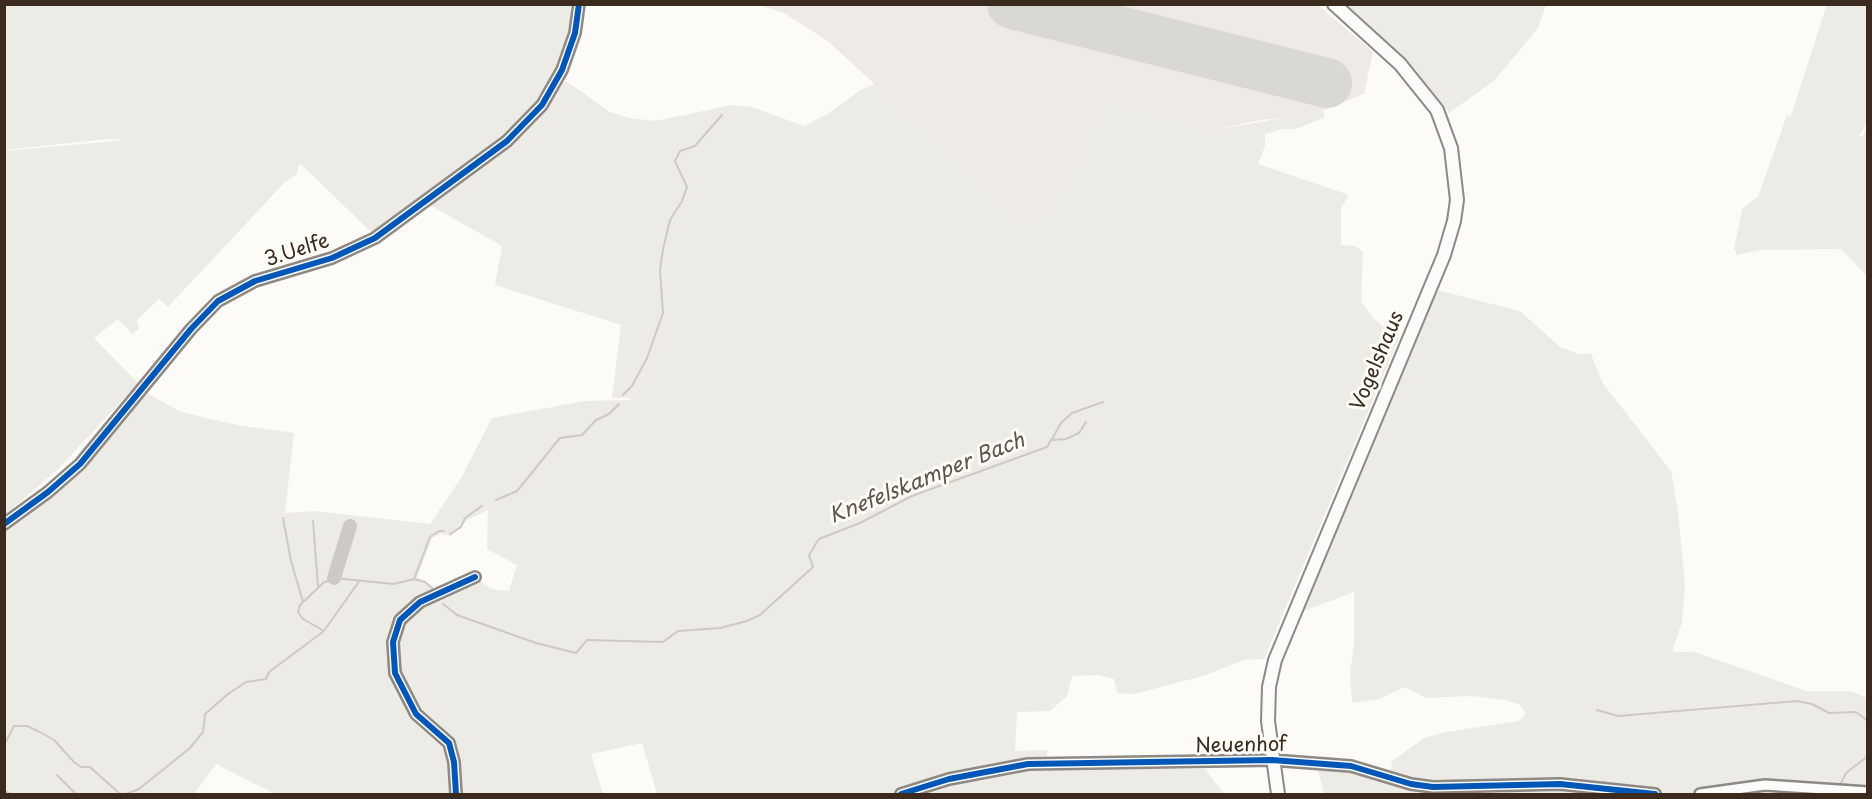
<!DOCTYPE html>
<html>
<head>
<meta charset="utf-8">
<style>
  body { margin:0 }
  #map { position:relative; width:1872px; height:799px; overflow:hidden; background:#fcfbf8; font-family:"Playpen Sans",sans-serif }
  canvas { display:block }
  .frame { position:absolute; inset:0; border:6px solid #3b2a1e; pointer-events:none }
</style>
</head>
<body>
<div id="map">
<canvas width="1872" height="799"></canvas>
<div class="frame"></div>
</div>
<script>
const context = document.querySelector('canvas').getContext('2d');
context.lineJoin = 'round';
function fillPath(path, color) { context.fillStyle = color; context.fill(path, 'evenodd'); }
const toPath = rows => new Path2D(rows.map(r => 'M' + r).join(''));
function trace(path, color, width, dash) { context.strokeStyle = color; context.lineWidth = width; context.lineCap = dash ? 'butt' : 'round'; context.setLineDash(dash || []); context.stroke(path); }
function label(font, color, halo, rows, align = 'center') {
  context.font = font + ' "Playpen Sans",sans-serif'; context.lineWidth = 6; context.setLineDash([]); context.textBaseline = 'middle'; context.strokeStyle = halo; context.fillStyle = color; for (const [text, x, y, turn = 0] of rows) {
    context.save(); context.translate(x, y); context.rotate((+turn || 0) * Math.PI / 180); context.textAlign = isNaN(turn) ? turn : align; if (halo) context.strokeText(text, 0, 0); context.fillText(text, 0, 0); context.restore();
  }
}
fillPath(toPath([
  [759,5,1318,5,1373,52,1364,94,1312,115,1261,120,1214,130,1093,95,1089,127,1066,181,1041,216,1028,226,829,42,784,13]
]), '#eeebe7');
fillPath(toPath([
  [1827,4,1867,5,1867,123,1859,136,1862,137,1867,128,1867,276,1841,249,1761,250,1736,255,1736,250,1734,250,1742,209,1758,197,1787,115,1791,116],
  [5,5,574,5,569,38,560,63,537,103,519,125,424,197,372,233,300,163,296,175,285,182,168,307,159,299,137,320,139,329,132,334,118,319,94,338,138,383,58,469,5,515,5,151,126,140,108,139,5,150],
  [1344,5,1546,5,1538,28,1495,80,1449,113,1415,71],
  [566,81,610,112,629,118,656,121,732,105,752,107,804,126,829,113,862,89,876,84,1028,226,1041,216,1066,181,1089,127,1093,94,1214,130,1323,111,1325,117,1296,129,1282,129,1265,134,1265,146,1258,164,1349,195,1341,208,1341,245,1355,246,1363,252,1361,301,1374,319,1399,338,1264,659,1244,660,1203,676,1134,694,1117,693,1114,679,1098,675,1072,676,1067,696,1050,711,1017,712,1015,751,1047,750,1047,769,1205,769,1224,794,657,794,642,743,591,754,603,794,457,794,455,762,451,743,422,720,396,673,394,634,402,618,420,603,461,583,475,578,492,589,509,591,517,565,487,549,488,510,467,520,451,536,441,534,432,538,417,578,426,581,436,591,401,617,392,634,395,674,420,721,444,738,450,749,455,794,275,794,216,764,194,794,5,794,4,528,52,494,82,466,145,392,181,412,237,425,294,433,285,513,315,511,430,524,461,478,492,418,585,401,630,400,631,398,612,398,621,325,495,285,502,246,428,204,511,143,536,117,558,86],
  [1433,289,1520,311,1560,347,1578,354,1591,354,1602,382,1671,471,1678,512,1685,584,1682,622,1672,652,1695,652,1806,691,1851,691,1867,698,1867,788,1774,782,1750,783,1746,794,1503,794,1503,787,1433,791,1453,792,1453,794,1324,794,1318,770,1341,769,1389,783,1392,761,1424,738,1446,732,1519,721,1526,713,1520,705,1505,700,1471,696,1426,698,1404,687,1379,699,1352,703,1350,673,1354,644,1354,592,1301,612,1411,351]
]), '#edebe6');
trace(toPath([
  [623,395,632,386,647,358,663,313,660,270,663,249,670,220,682,201,687,187,675,161,680,151,695,146,722,115],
  [1052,439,1061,423,1072,413,1103,402],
  [496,500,517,491,560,438,582,435,596,420,609,414,619,404],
  [283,518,291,561,303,602],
  [313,521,318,587],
  [450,534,461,527,465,518,482,506],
  [414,579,430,537,439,531,444,531],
  [414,579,425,582,432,588],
  [443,604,457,615,536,643,576,653,587,640,663,642,678,631,720,628,747,621,760,615,813,567,809,555,819,539,860,523,912,496,1047,447,1051,440,1066,439,1079,433,1086,422],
  [324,631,360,580],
  [1597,710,1618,716,1797,701,1812,704,1829,713,1856,712,1868,721],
  [4,745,14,726,27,726,38,731,54,740,74,762,81,767,90,767,120,794],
  [57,775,76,794],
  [1839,787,1846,773,1868,756],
  [4,790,10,794],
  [126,794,139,789,190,748,203,732,205,714,228,694,246,682,266,679,269,672,324,631,303,619,298,612,300,605,323,583,334,578,394,584,414,579]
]), '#cec9c4', 2);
trace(toPath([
  [334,578,350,526]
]), '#cec9c4', 14);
trace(toPath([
  [1012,4,1327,83]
]), '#d9d8d4', 50);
const minor = toPath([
  [4,524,48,492,80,464,191,329,218,301,255,281,332,258,375,238,507,141,542,105,562,70,575,33,579,4],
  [456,794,454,762,449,743,416,714,395,673,393,642,400,620,420,602,475,577],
  [901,794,949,779,1028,764,1272,760,1351,766,1411,784,1433,787,1560,784,1655,794],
  [1700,794,1765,785,1868,792]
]);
const major = toPath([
  [1278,794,1268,721,1269,687,1275,660,1444,255,1454,221,1457,200,1451,148,1437,110,1400,64,1334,4]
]);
trace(minor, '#8d8985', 14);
trace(major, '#8d8985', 16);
trace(minor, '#fbfbf9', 9);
trace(major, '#fbfbf9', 12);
trace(toPath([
  [4,524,48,492,80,464,191,329,218,301,255,281,332,258,375,238,507,141,542,105,562,70,575,33,579,4],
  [456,794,454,762,449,743,416,714,395,673,393,642,400,620,420,602,475,577],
  [901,794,949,779,1028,764,1272,760,1351,766,1411,784,1433,787,1560,784,1655,794]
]), '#0057b8', 6);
label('20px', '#3b2a1e', '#fdfcf7', [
  ["3.Uelfe",297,251,-18],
  ["Vogelshaus",1378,361,-67],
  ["Neuenhof",1241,746,-1]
]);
label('italic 21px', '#615349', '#fdfcf7', [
  ["Knefelskamper Bach",927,479,-22]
]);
</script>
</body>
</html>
